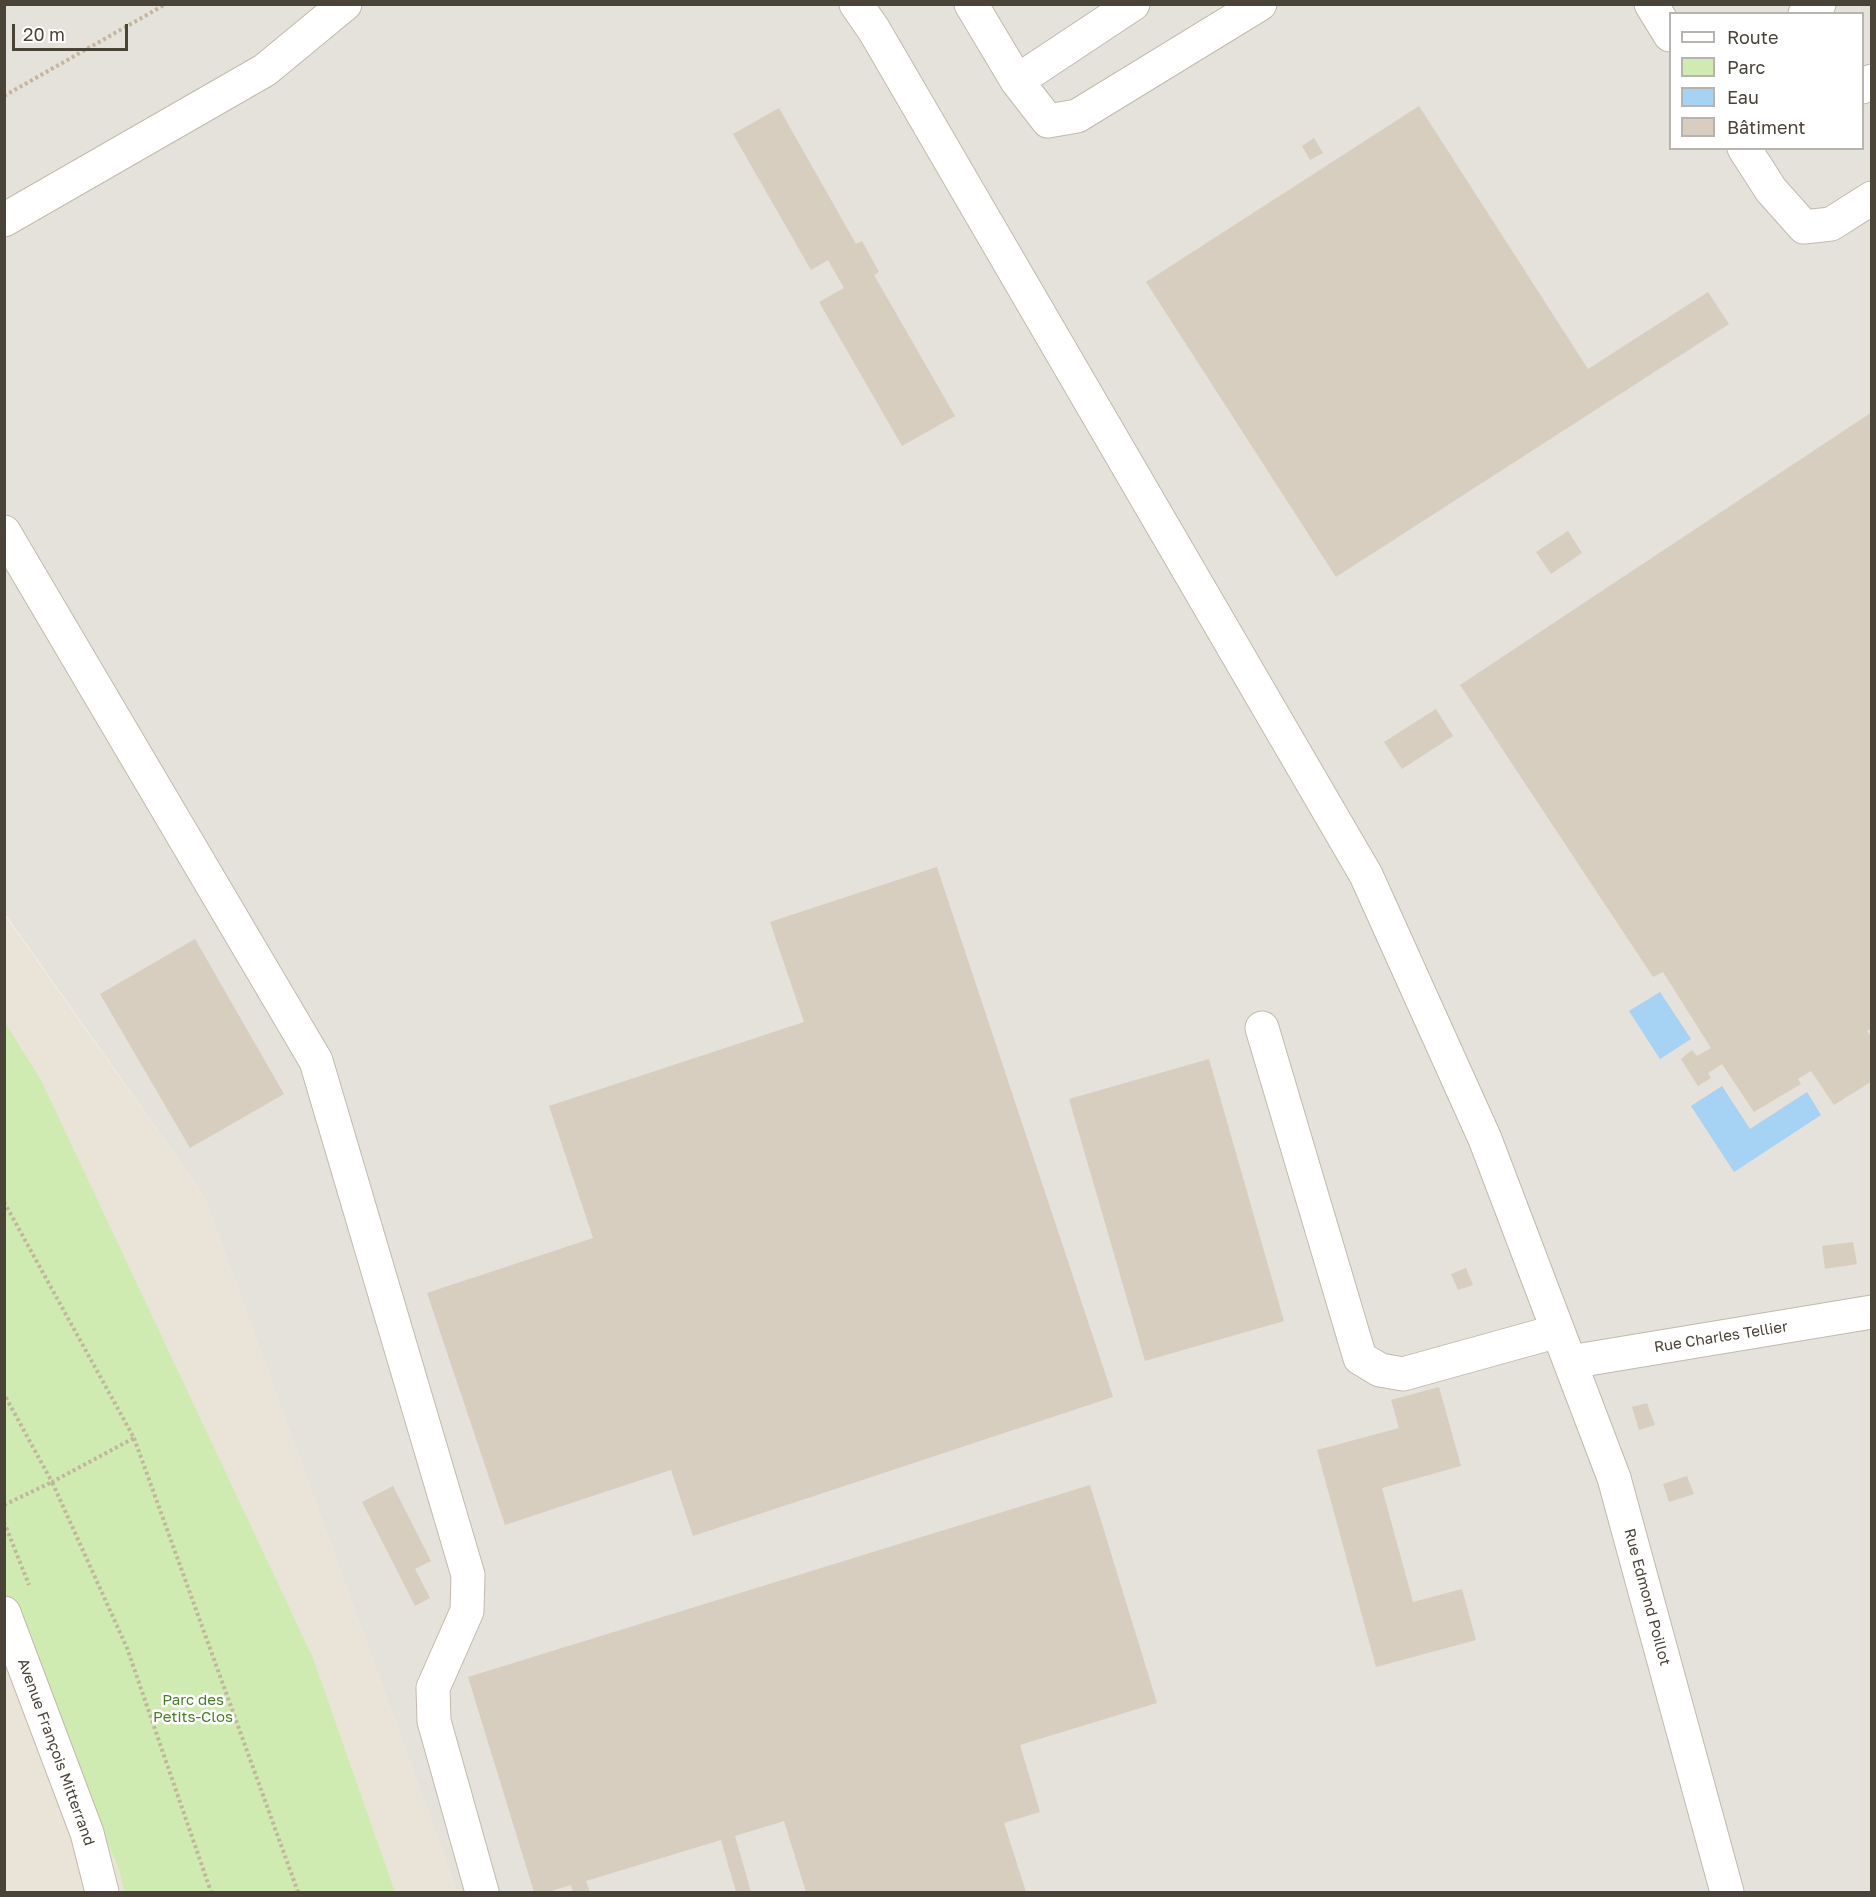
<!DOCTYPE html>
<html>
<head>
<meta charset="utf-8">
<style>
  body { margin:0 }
  #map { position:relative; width:1876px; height:1897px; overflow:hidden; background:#f5f2ea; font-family:"Golos Text",sans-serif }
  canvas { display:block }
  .frame { position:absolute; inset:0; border:6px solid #4a4338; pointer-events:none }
  .legend { position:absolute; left:1669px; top:12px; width:195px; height:138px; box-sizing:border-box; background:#fff; border:2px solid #b7b4af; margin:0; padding:8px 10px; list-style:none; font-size:18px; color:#4a4338 }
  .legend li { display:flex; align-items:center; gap:12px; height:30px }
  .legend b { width:30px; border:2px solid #b7b4af }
  .scale { position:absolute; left:12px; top:24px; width:116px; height:27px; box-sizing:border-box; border:3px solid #4a4338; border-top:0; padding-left:8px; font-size:18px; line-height:21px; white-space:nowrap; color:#4a4338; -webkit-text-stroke:4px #fff; paint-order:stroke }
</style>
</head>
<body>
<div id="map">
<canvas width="1876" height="1897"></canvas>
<div class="frame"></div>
<ul class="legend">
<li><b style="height:8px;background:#fff"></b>Route</li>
<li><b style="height:16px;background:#d0ebb2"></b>Parc</li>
<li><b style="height:16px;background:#a6d2f3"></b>Eau</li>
<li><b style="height:16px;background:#d8cebf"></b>Bâtiment</li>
</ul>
<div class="scale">20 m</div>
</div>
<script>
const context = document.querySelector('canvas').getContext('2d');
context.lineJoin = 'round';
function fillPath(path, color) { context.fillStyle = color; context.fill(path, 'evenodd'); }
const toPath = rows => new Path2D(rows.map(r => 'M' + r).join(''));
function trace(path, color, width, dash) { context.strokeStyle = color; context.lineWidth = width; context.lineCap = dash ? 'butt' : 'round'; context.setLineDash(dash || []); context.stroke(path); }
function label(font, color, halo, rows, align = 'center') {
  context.font = font + ' "Golos Text",sans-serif'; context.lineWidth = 5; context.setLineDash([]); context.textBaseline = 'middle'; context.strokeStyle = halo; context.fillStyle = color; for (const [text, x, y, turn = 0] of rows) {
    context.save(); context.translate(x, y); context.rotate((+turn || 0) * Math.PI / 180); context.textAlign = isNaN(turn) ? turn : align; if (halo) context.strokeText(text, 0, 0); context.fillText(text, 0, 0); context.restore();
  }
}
fillPath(toPath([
  [4,914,204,1196,457,1892,5,1892]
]), '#eae4d8');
fillPath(toPath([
  [4,5,1871,5,1871,1892,457,1892,204,1196,5,914],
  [1670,14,1862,14,1862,148,1670,148]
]), '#e5e1db');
fillPath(toPath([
  [4,1021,41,1080,313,1658,395,1892,124,1892,119,1869,5,1600]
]), '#d0ebb2');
fillPath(toPath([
  [1660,992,1691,1039,1660,1059,1629,1011],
  [1722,1086,1750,1129,1807,1092,1821,1115,1734,1172,1691,1106]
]), '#a6d2f3');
fillPath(toPath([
  [1419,106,1588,369,1708,292,1729,324,1336,577,1146,282],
  [779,108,856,244,862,241,879,272,874,275,955,416,902,446,819,302,844,288,828,260,811,270,733,134],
  [1314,138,1323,153,1310,160,1302,146],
  [1872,412,1872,1028,1867,1031,1872,1038,1872,1081,1834,1105,1811,1071,1798,1079,1801,1084,1754,1112,1722,1064,1708,1073,1711,1078,1698,1086,1681,1059,1692,1050,1697,1056,1711,1048,1663,972,1653,977,1460,685],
  [1568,531,1582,553,1551,574,1536,552],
  [1436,709,1453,736,1402,769,1384,742],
  [937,867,1113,1397,693,1536,671,1470,505,1525,427,1293,593,1238,549,1106,804,1022,770,922],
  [195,939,284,1094,190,1148,100,994],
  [1209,1059,1284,1321,1145,1361,1069,1099],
  [1853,1242,1857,1264,1825,1269,1822,1246],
  [1466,1268,1473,1285,1458,1290,1451,1274],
  [1439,1387,1461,1466,1382,1488,1413,1602,1462,1589,1476,1640,1376,1667,1317,1450,1399,1428,1391,1400],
  [1647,1403,1655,1425,1639,1430,1632,1407],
  [1687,1476,1694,1494,1669,1502,1663,1484],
  [1090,1485,1157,1703,1020,1745,1040,1812,1004,1823,1026,1892,806,1892,784,1821,735,1836,751,1892,736,1892,721,1840,586,1881,590,1892,573,1892,571,1885,548,1892,534,1892,468,1677],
  [393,1486,431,1561,415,1569,430,1598,415,1606,362,1502]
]), '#d8cebf');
const minor = toPath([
  [856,4,874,30,1366,875,1485,1139,1614,1478,1727,1892],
  [971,4,1017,81,1048,121,1077,116,1260,4],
  [1651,4,1670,35],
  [1805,14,1819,4],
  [1017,81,1133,4],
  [1862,87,1872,81],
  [1744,148,1771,190,1804,227,1831,224,1872,198],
  [4,220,265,70,345,4],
  [4,532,316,1061,468,1575,467,1611,433,1688,434,1721,482,1892],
  [1262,1028,1360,1358,1380,1370,1403,1374,1558,1331],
  [1570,1362,1872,1312],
  [4,1613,87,1833,102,1892]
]);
trace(minor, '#c2baac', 35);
trace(toPath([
  [4,96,166,4],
  [4,1202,134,1438,52,1482,4,1394],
  [134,1438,298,1892],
  [4,1505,52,1482,127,1648,211,1892],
  [4,1522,29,1585]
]), '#c4b69d', 4, [3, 3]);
trace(minor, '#fff', 33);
label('15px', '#4a4338', '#fff', [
  ["Rue Charles Tellier",1721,1337,-9],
  ["Rue Edmond Poillot",1647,1597,75],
  ["Avenue François Mitterrand",56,1752,70]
]);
label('15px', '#487f28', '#fff', [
  ["Parc des",193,1700],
  ["Petits-Clos",193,1717]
]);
</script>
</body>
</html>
